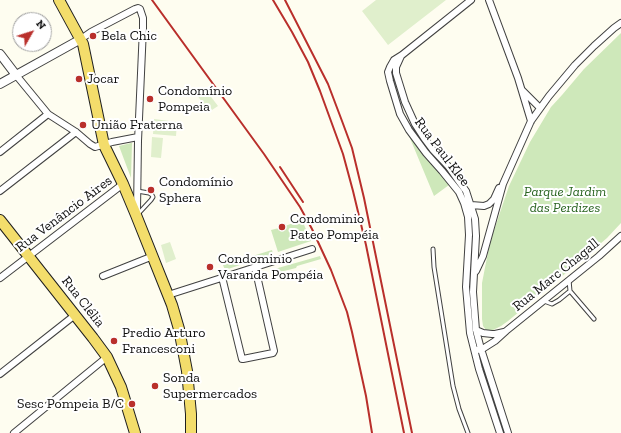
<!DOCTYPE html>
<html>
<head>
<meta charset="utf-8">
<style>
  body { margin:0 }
  #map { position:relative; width:621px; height:433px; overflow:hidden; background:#fefdf0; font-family:"Zilla Slab",serif }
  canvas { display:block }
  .north { position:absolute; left:12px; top:12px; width:40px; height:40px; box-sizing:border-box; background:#fff; border:1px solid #9f9f9f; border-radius:50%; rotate:51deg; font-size:11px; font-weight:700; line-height:16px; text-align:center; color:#0e0e0e }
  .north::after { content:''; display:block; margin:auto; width:14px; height:18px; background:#b92f2b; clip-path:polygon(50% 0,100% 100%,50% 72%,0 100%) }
</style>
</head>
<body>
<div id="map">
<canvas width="621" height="433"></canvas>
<div class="north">N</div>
</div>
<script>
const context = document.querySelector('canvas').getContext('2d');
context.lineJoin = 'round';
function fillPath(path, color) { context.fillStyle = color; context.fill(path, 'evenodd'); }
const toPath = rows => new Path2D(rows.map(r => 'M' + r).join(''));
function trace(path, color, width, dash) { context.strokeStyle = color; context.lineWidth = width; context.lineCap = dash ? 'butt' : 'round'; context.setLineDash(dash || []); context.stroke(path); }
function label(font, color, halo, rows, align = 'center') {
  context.font = font + ' "Zilla Slab",serif'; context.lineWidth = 4; context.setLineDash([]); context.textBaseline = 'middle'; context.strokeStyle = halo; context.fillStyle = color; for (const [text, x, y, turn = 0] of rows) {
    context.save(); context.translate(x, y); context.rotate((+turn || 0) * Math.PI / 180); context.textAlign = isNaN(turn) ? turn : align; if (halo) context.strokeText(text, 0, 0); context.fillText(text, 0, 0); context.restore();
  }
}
fillPath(toPath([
  [621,33,621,223,607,238,553,284,508,321,501,326,493,330,490,331,486,330,483,326,482,319,482,283,490,242,509,186,530,142,551,107,562,95,584,69],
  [407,131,449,185,434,196],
  [131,143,132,143,131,178,119,146],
  [302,220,311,241,278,252,271,230,279,228,280,230,285,228,285,226],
  [272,250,273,254,225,270,223,265],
  [320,256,321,259,297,266,296,268,272,274,271,270]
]), '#cee8ba');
fillPath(toPath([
  [376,0,446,0,388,45,362,11],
  [205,89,218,106,209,112,197,95],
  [154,119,177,122,176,136,153,134],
  [152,137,163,138,161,158,151,157],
  [170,242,176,259,166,263,161,245]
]), '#e0efcc');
const service = toPath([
  [137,191,149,193,152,195,153,197,151,200,138,214],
  [433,249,434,267,453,386,459,409,468,433],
  [570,291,594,319],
  [544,301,552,304,559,300,570,291,569,280]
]);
const minor = toPath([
  [471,0,402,55,394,60,390,67,388,72,390,81,400,114,409,130,426,153,442,171,459,192,464,203,468,217,469,235,466,287,470,333,479,369,500,433],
  [489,0,518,78,531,121],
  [81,39,91,32,135,9,138,8,140,9,143,18,143,28,138,141,137,211],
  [401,56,396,67,396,73,405,102,415,124,424,138,433,150,449,167,458,180,466,191,475,219,476,236,473,292,476,330,481,349,508,433],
  [16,75,48,114,76,132,90,144,95,147,112,142,138,137],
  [522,90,540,108],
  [0,152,48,114],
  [0,191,76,132],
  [471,205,484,206,489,204,494,199,499,188],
  [476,271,483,256,503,184,531,121,549,96,575,65,594,46,614,28,621,23],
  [103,276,153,256],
  [222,277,242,359,243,359,273,353,274,351,255,267],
  [0,278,123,184],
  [168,295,312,249],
  [476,330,483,333,492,334,495,334,504,332],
  [477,350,484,348,495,341,506,331,599,256,621,236],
  [0,374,75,315],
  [14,433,107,357]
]);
const tertiary = toPath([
  [0,54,16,75],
  [0,84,81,39]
]);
const primary = toPath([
  [59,0,83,44,104,145,123,184,136,215,172,305,179,329,187,371,191,414,191,433],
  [0,220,93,338,107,357,121,387,135,433]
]);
trace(service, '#414141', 5);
trace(minor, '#414141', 8);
trace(tertiary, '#414141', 10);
trace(primary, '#1f1f1f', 12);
trace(service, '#fff', 3);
trace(minor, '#fff', 6);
trace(tertiary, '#fff', 8);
trace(primary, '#f3dd6b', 10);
trace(toPath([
  [152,0,264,154,300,207,312,229,331,270,347,312,352,332,366,396,372,433],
  [273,0,292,32,308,62,320,91,343,154,353,191,366,245,404,433],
  [285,0,328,84,342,121,352,148,364,198,412,433],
  [280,167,303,202]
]), '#b92f2b', 2);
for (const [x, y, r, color] of [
  [93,36,4,"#b92f2b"],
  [79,79,4,"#b92f2b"],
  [150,99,4,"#b92f2b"],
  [83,125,4,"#b92f2b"],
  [151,190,4,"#b92f2b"],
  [282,227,4,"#b92f2b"],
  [210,267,4,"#b92f2b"],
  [114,341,4,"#b92f2b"],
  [155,386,4,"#b92f2b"],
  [132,404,4,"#b92f2b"]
]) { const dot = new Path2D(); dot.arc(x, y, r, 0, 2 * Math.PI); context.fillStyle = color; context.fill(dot); trace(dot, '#fff', 1.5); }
label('14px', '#0e0e0e', '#fff', [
  ["Bela Chic",101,36],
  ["Jocar",87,79],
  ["Condomínio",158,91],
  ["Pompeia",158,107],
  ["União Fraterna",91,125],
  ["Condomínio",159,182],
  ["Sphera",159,198],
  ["Condominio",290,219],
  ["Pateo Pompéia",290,235],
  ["Condominio",218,259],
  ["Varanda Pompéia",218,275],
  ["Predio Arturo",122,333],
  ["Francesconi",122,349],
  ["Sonda",163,378],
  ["Supermercados",163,394],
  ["Sesc Pompeia B/C",124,404,"right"]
], 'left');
label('14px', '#0e0e0e', '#fff', [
  ["Rua Paul Klee",442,152,53],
  ["Rua Venâncio Aires",64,214,-37],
  ["Rua Marc Chagall",556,275,-39],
  ["Rua Clélia",83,302,52]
]);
label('italic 14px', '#296420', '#fff', [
  ["Parque Jardim",565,192],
  ["das Perdizes",565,208]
]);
</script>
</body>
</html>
